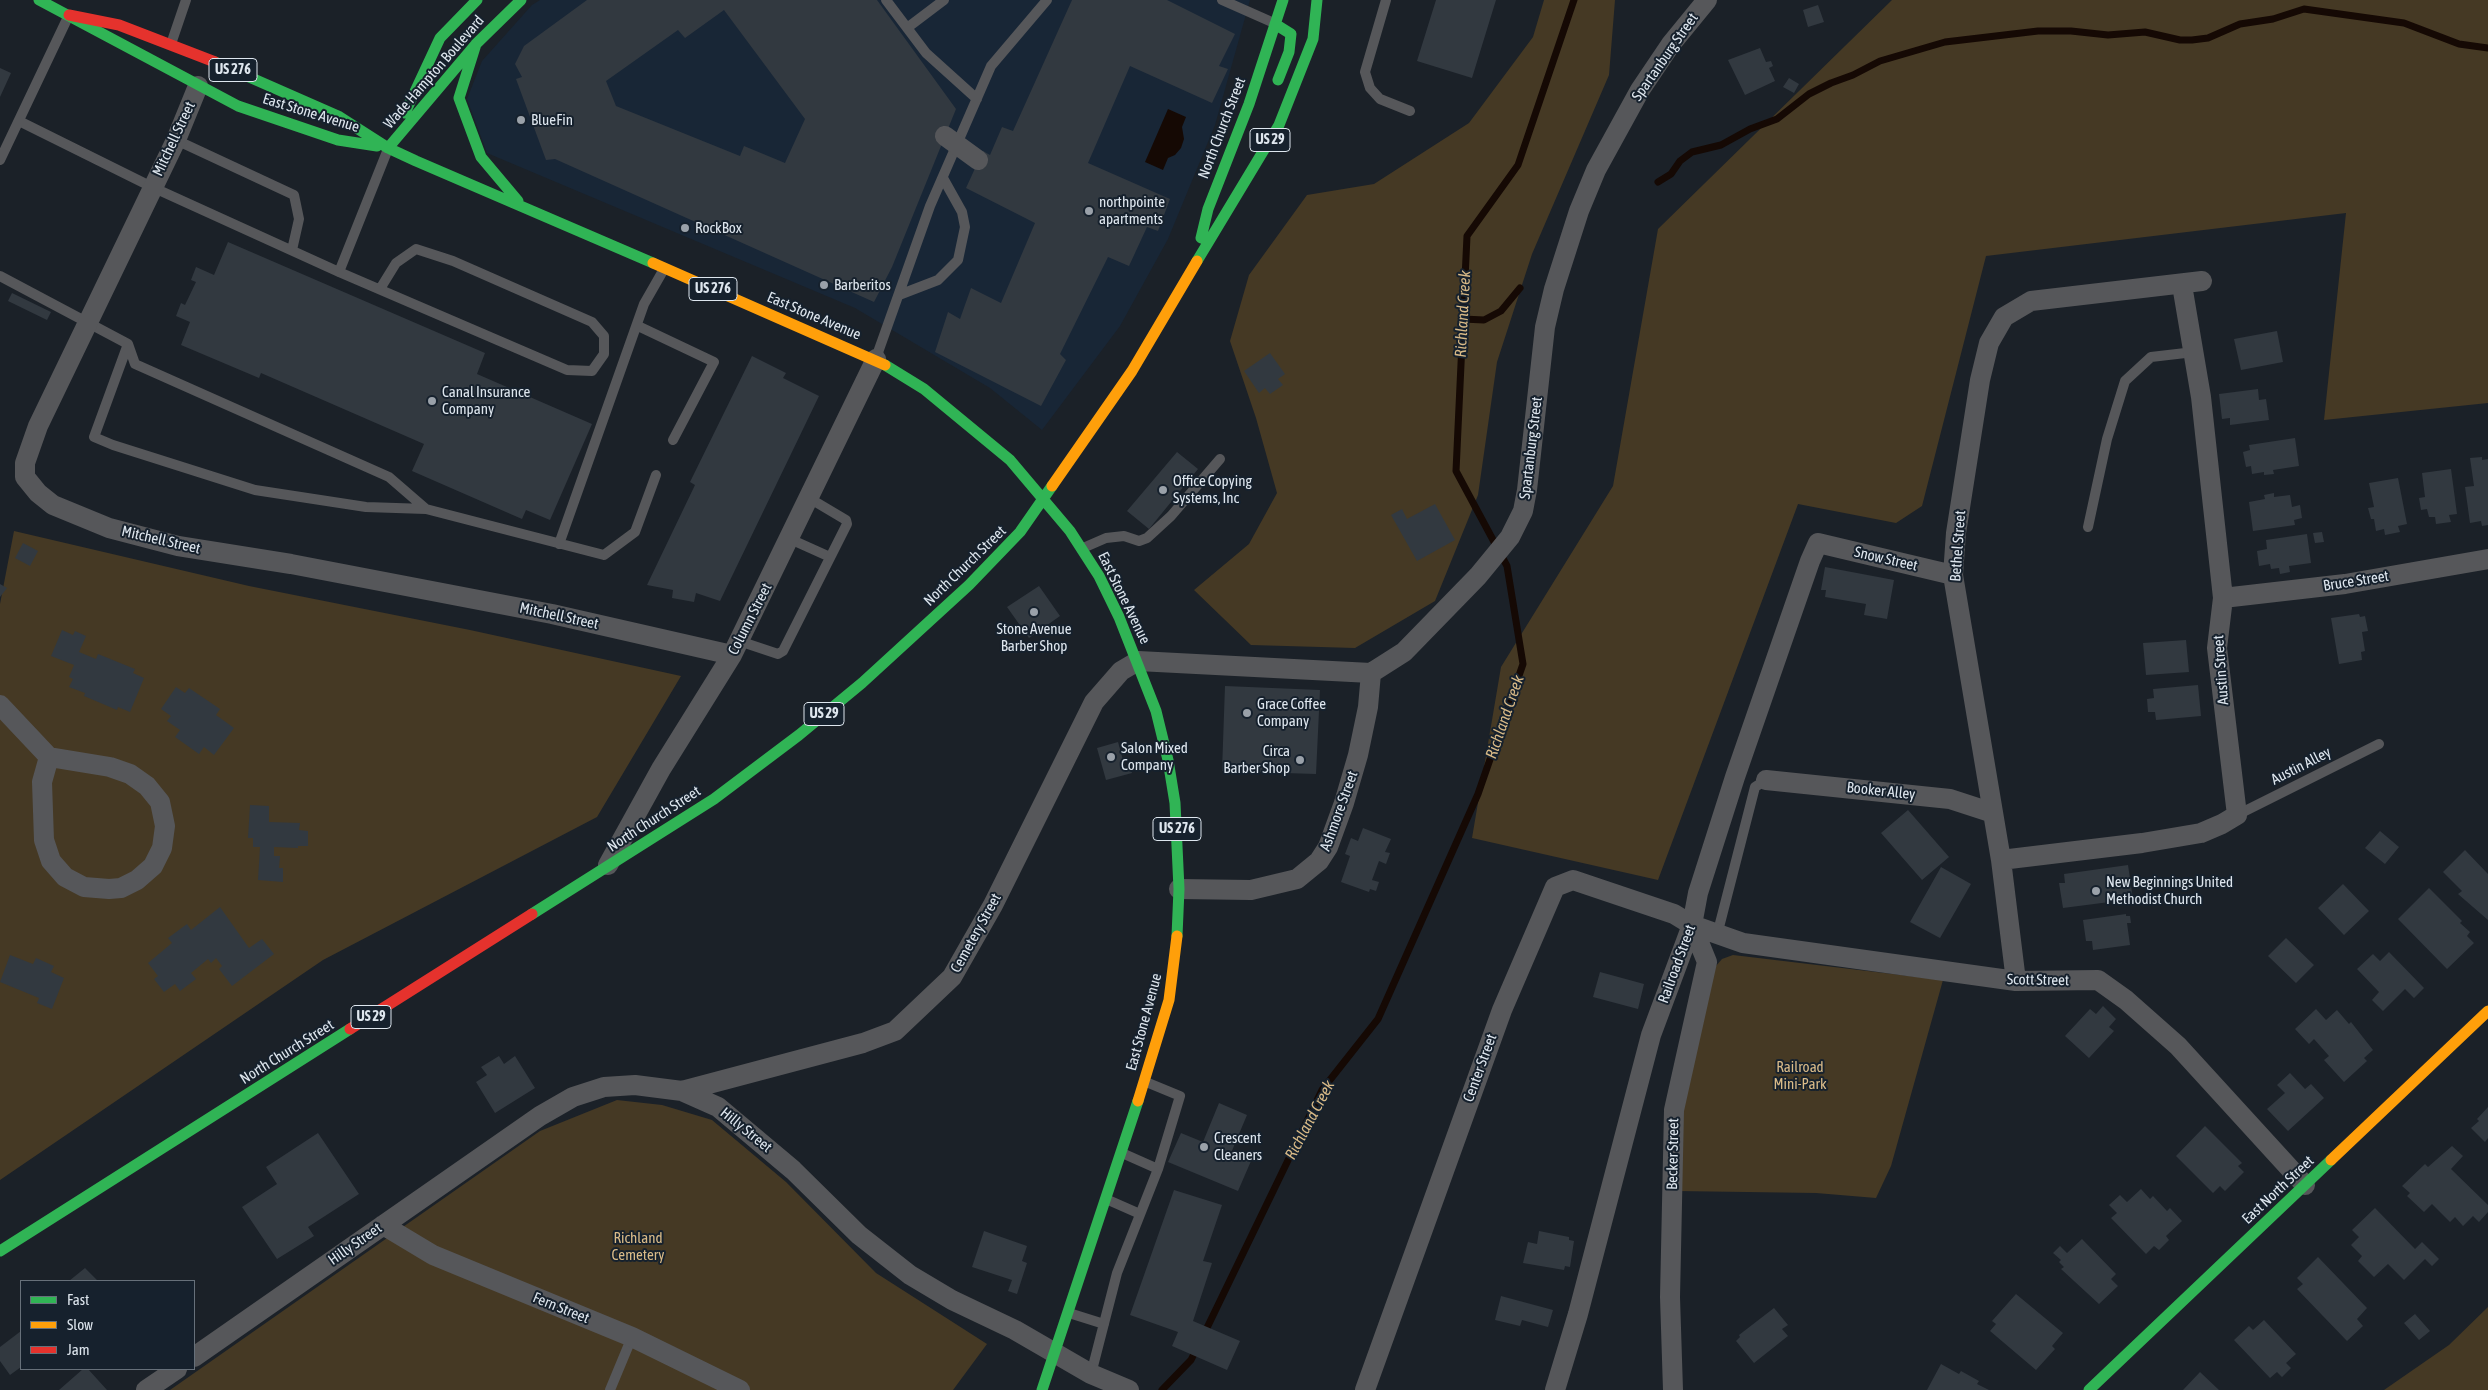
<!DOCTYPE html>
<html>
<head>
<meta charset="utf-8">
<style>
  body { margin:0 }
  #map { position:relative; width:2488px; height:1390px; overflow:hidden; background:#1b2128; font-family:"Asap Condensed",sans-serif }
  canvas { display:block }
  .legend { position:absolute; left:20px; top:1280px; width:175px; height:90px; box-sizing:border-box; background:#16212d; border:1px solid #66707a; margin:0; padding:6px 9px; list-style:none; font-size:15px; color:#dee6ee }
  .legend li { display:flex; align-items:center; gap:10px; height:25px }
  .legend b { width:25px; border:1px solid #66707a }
</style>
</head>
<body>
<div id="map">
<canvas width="2488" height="1390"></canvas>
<ul class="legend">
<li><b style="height:6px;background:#30b455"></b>Fast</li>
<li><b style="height:6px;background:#ff9f0a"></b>Slow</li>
<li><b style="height:6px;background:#e5322d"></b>Jam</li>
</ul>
</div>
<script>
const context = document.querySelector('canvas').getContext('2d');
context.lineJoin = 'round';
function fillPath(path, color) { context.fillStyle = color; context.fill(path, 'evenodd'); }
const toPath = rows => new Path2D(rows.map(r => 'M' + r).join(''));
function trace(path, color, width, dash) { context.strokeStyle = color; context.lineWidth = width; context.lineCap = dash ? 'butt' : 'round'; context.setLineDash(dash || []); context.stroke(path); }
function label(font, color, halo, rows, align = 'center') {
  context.font = font + ' "Asap Condensed",sans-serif'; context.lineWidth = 4; context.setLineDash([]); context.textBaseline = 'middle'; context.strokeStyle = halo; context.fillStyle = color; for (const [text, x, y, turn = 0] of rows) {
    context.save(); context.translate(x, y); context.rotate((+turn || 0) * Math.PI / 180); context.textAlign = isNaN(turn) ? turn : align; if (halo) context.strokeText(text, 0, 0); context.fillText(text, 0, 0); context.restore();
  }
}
fillPath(toPath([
  [540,0,1250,0,1215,125,1168,239,1120,326,1042,430,990,388,855,308,487,153,467,99,482,61,532,5]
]), '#182636');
fillPath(toPath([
  [1544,0,1615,0,1609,75,1532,254,1497,362,1478,495,1435,601,1355,648,1251,645,1194,590,1249,544,1277,493,1256,418,1230,341,1249,275,1307,195,1374,184,1469,123,1533,37],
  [1892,0,2488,0,2488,403,2324,420,2346,213,1986,256,1922,506,1896,523,1798,504,1658,880,1472,838,1501,667,1613,486,1658,229],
  [14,531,249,586,470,630,681,676,597,817,323,960,0,1180,0,604],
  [1733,955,1943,980,1891,1166,1876,1198,1816,1193,1676,1191,1685,1082,1715,967,1722,959],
  [617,1100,662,1105,712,1120,786,1182,876,1273,987,1344,953,1390,170,1390,540,1131],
  [2488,1307,2488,1390,2384,1390,2449,1345]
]), '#453924');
fillPath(toPath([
  [1168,109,1186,117,1182,127,1184,139,1181,148,1175,155,1168,158,1163,170,1145,162]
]), '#150904');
trace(toPath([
  [1658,182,1671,174,1680,161,1692,152,1721,145,1750,129,1777,119,1809,94,1831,83,1853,75,1880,61,1945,42,2038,31,2071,31,2108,35,2145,32,2180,40,2192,40,2208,38,2240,24,2273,19,2304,9,2404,23,2459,44,2488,48],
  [1463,319,1484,320,1501,311,1520,288],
  [1204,1334,1322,1090,1378,1019,1478,794,1523,664,1507,566,1456,471,1467,236,1518,165,1574,0],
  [1162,1390,1191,1360,1197,1348]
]), '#150904', 7);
fillPath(toPath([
  [587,0,877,0,956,109,892,267,874,302,555,159,546,160,516,79,522,77,515,64,524,46],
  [724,10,805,119,785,163,744,146,740,156,616,106,606,81,678,30,685,38],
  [1072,0,1167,0,1235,34,1219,66,1228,69,1212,103,1130,66,1088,163,1170,199,1158,231,1147,227,1129,266,1108,257,1060,354,1066,360,1041,406,935,352,948,312,960,319,971,288,1001,303,1035,223,966,188,983,151,990,155,1002,127,1013,131],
  [1436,0,1496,0,1472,78,1417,61],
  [1818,5,1824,22,1808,27,1803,10],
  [1760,48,1766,62,1771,61,1773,66,1769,68,1775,81,1745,95,1728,60],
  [0,68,11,73,0,97],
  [1789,78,1799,84,1794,93,1783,87],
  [228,242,485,353,477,374,592,424,550,520,526,510,522,519,412,471,424,444,261,373,259,378,181,345,190,322,176,316,181,303,185,305,196,282,191,280,196,267,214,275],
  [12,293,51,312,47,320,8,301],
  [2277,331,2283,362,2241,370,2234,339],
  [1270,353,1285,374,1278,379,1283,385,1270,394,1265,388,1259,393,1244,371],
  [752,356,786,373,783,378,819,396,720,601,696,593,694,602,672,598,673,590,647,585,695,485,690,482],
  [2258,389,2259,400,2266,399,2269,420,2230,425,2230,418,2222,419,2219,394],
  [2295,438,2299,466,2273,470,2274,474,2264,475,2264,472,2252,474,2251,466,2246,467,2243,452,2250,450,2249,445],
  [1177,452,1198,469,1149,529,1127,511],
  [2482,457,2482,460,2488,459,2488,525,2482,526,2481,521,2470,523,2465,487,2474,486,2470,458],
  [2451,469,2457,514,2449,515,2451,522,2436,524,2435,517,2429,517,2427,509,2421,510,2419,498,2425,497,2422,473],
  [2398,478,2407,524,2398,526,2400,532,2385,535,2384,529,2376,531,2374,519,2371,519,2368,508,2374,507,2369,483],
  [2274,493,2274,497,2290,495,2292,507,2300,505,2302,518,2294,520,2295,525,2253,531,2249,502,2265,499,2264,495],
  [1435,504,1455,540,1417,561,1391,515,1402,509,1407,519],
  [2322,532,2324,542,2315,543,2313,533],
  [2307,534,2311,563,2289,566,2290,572,2280,574,2279,568,2271,569,2270,564,2259,566,2257,551,2267,549,2266,540],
  [23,543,38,551,30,566,15,558],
  [1825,567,1894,580,1887,619,1864,615,1866,604,1825,597,1826,590,1821,590],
  [0,584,7,588,0,597],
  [1039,586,1060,616,1029,638,1007,607],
  [2359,614,2360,617,2365,616,2368,631,2362,632,2365,651,2361,652,2362,660,2339,664,2331,618],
  [62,630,73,635,75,631,86,636,79,652,96,659,98,654,135,669,133,673,144,678,130,712,118,707,117,710,84,696,85,693,69,687,73,679,69,677,74,665,51,656],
  [2186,640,2189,672,2146,675,2143,643],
  [2198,685,2201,716,2156,720,2155,712,2148,712,2147,699,2154,698,2153,689],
  [1225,686,1320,690,1316,774,1222,771],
  [176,687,185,693,189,688,220,709,216,715,234,728,214,755,204,747,199,754,175,737,180,730,167,721,171,716,161,709],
  [1118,742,1125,767,1130,766,1132,773,1106,780,1097,748],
  [250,805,269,806,269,822,300,823,299,830,308,831,308,846,298,846,298,848,274,847,274,856,280,856,279,868,283,868,283,882,258,880,260,847,253,847,253,838,248,838],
  [1908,810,1949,857,1922,880,1881,833],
  [1363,828,1391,839,1385,852,1390,853,1386,864,1379,861,1372,880,1379,882,1376,891,1370,889,1369,892,1341,882,1350,856,1345,854,1351,838,1358,841],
  [2380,831,2399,847,2385,864,2365,848],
  [2465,850,2488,874,2488,920,2458,894,2462,891,2443,872],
  [2128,865,2133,899,2063,908,2059,883,2065,883,2064,874],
  [1941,867,1971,884,1940,938,1910,922],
  [2343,884,2369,911,2344,935,2318,908],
  [2429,888,2462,921,2460,923,2470,932,2467,936,2474,943,2447,969,2398,919],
  [220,907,249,948,262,939,274,954,232,986,219,969,222,966,216,958,211,963,208,959,191,973,196,979,180,991,175,984,164,992,154,979,158,976,148,963,172,943,168,938,187,924,191,930],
  [2126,914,2126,916,2130,916,2131,923,2127,923,2130,945,2093,950,2092,941,2086,941,2083,920],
  [2286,938,2314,965,2296,983,2268,956],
  [2389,952,2424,988,2414,998,2405,989,2383,1011,2372,1000,2379,992,2357,969,2373,954,2380,961],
  [10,955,33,964,36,958,54,966,51,972,64,978,52,1009,37,1003,39,998,0,982],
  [1600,972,1644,984,1638,1009,1593,997],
  [2103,1006,2116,1019,2109,1027,2114,1031,2089,1058,2065,1036,2090,1009,2096,1014],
  [2316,1009,2326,1020,2337,1010,2349,1024,2351,1022,2373,1050,2364,1058,2367,1061,2344,1082,2324,1060,2329,1056,2314,1039,2309,1044,2295,1029],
  [499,1056,504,1064,515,1056,535,1088,495,1113,476,1082,487,1075,481,1067],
  [2290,1073,2305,1089,2311,1084,2324,1098,2288,1131,2267,1109,2285,1093,2277,1085],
  [1219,1103,1247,1115,1231,1153,1251,1161,1238,1191,1168,1162,1181,1133,1203,1142],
  [2488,1107,2488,1138,2485,1142,2471,1128,2479,1121,2477,1119],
  [2205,1126,2242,1163,2238,1166,2244,1172,2225,1191,2220,1186,2213,1193,2176,1156],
  [318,1133,359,1194,308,1227,314,1236,277,1259,242,1207,277,1184,266,1167],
  [2452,1146,2463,1156,2451,1169,2488,1205,2488,1212,2479,1222,2473,1216,2463,1226,2455,1217,2450,1222,2432,1204,2424,1212,2407,1196,2410,1193,2402,1186,2425,1164,2428,1167],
  [2141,1189,2150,1199,2153,1196,2167,1211,2170,1208,2182,1221,2166,1236,2169,1240,2159,1250,2154,1246,2146,1254,2111,1218,2117,1213,2109,1205,2120,1195,2127,1202],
  [1174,1190,1222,1205,1203,1261,1212,1263,1193,1321,1240,1341,1227,1370,1172,1346,1178,1332,1130,1315],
  [2375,1208,2415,1249,2422,1242,2439,1259,2432,1266,2425,1259,2404,1280,2388,1264,2374,1277,2358,1261,2362,1256,2351,1245,2359,1237,2352,1230],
  [984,1231,1027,1246,1022,1261,1027,1263,1017,1294,1008,1291,1012,1280,972,1267],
  [1539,1231,1569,1237,1569,1240,1574,1241,1570,1267,1565,1266,1564,1270,1523,1263,1528,1242,1537,1244],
  [2082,1239,2116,1274,2111,1279,2118,1286,2099,1304,2061,1269,2064,1267,2059,1262,2061,1260,2053,1253,2060,1246,2067,1253],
  [2318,1257,2367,1308,2357,1319,2363,1326,2347,1341,2297,1289,2303,1284,2297,1278],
  [85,1268,98,1281,69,1281],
  [2016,1294,2063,1333,2052,1346,2055,1349,2036,1370,1990,1331,1996,1324,1992,1321],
  [1501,1296,1553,1310,1548,1327,1522,1320,1520,1326,1495,1320],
  [1774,1308,1788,1325,1782,1329,1788,1336,1754,1363,1736,1341,1740,1337,1739,1335],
  [2415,1314,2430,1331,2419,1340,2404,1323],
  [2264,1320,2296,1354,2286,1363,2291,1368,2282,1377,2277,1372,2270,1378,2234,1340,2249,1326,2253,1330],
  [21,1331,21,1367,10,1375,0,1361,0,1347],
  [1941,1364,1959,1374,1961,1371,1979,1381,1977,1384,1989,1390,1927,1390],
  [83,1369,88,1369,107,1390,59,1390],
  [2200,1372,2219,1390,2183,1390]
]), '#323940');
trace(toPath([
  [886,0,926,53,977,99],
  [1222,0,1274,23],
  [1386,0,1365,72,1370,88,1380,99,1410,111],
  [907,28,944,0],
  [171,44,186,0],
  [19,121,152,187,339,272,567,370,592,371,604,354,604,336,592,322,453,261,416,249,396,263,380,289],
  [176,140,294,195,299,219,292,250],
  [0,160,68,17],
  [339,272,388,149],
  [0,276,128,344,135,364,389,477,426,509,604,555,635,532,656,475],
  [899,295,938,280,958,260,965,227,962,212,943,178],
  [638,326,714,362,673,440],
  [128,344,94,437,113,445,255,490,366,507,426,509],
  [876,358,930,206,991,66,1047,0],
  [2088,527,2107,439,2125,381,2151,357,2194,352],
  [790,539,830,557],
  [559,544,644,304,664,269],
  [1083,548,1106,538,1124,536,1139,541,1147,538,1171,516,1220,459],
  [739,641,778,654,783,651,847,524,846,520,809,498],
  [2237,815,2379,744],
  [1717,935,1755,787,1766,780],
  [1122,1153,1158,1169,1180,1096,1146,1082],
  [1106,1199,1140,1214],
  [1069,1313,1104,1324],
  [1091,1374,1117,1273,1158,1169],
  [610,1390,632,1337]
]), '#56575a', 10);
trace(toPath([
  [198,86,176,140,38,426,25,463,25,477,38,493,53,505,109,528,178,546,291,564,552,614,732,655],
  [945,136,978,160],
  [2223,598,2345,584,2488,559],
  [0,705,49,757],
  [49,757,110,767,130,774,147,786,160,802,165,826,162,848,153,866,137,880,121,888,109,889,84,887,65,877,51,861,44,840,42,782,49,757],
  [1766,780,1950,799,1993,813],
  [2001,860,2142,843,2201,833,2222,824,2237,815,2217,648,2223,598,2201,397,2182,285],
  [608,865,661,769,732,655,876,359],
  [1179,889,1251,890,1297,879,1319,861,1328,847,1344,803,1358,755,1368,707,1371,673],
  [2016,981,2001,860,1953,575,1956,533,1980,380,1989,343,2004,317,2031,301,2202,281],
  [682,1091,863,1043,895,1031,952,977,993,905,1094,702,1121,671,1138,661,1371,673,1404,652,1478,576,1510,537,1523,511,1527,490,1545,327,1554,289,1579,211,1596,170,1640,90,1671,44,1707,0],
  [383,1225,433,1255,632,1337,740,1390],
  [194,1357,540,1116,573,1097,604,1087,635,1085,682,1091,718,1107,793,1170,859,1235,910,1275,952,1300,1015,1330,1091,1374,1129,1390],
  [146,1390,177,1369],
  [1365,1390,1502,1010,1555,887,1573,880,1674,914,1692,925,1743,943,2016,981,2098,980,2126,1000,2178,1046,2305,1185],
  [1555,1390,1578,1314,1651,1035,1692,925,1698,893,1735,777,1810,561,1818,543,1953,575],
  [1673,1390,1670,1297,1674,1110,1707,962,1692,925]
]), '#56575a', 20);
trace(toPath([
  [39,0,238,106,338,140,377,146],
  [1275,24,1291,34,1289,52,1278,80],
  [476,44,459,98,481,157,518,201],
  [215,62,338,116,388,148,416,161,653,263],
  [405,113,440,38,477,0],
  [388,148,476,44,521,0],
  [1201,238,1208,209,1249,104,1283,0],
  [1197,261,1279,125,1313,39,1317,0],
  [885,365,924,389,1010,460,1070,531,1099,576,1119,617,1156,711,1168,760,1175,803,1179,889,1177,936],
  [532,914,714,799,799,735,862,683,969,585,1020,532,1052,486],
  [0,1251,350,1029],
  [1042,1390,1138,1101],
  [2089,1390,2331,1160]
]), '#30b455', 11);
trace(toPath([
  [653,263,885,365],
  [1052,486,1132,371,1197,261],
  [1138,1101,1169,1000,1177,936],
  [2331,1160,2488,1011]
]), '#ff9f0a', 11);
trace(toPath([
  [69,15,119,25,215,62],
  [350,1029,532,914]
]), '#e5322d', 11);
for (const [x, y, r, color] of [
  [521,120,5,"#9aa1a9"],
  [1089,211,5,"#9aa1a9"],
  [685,228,5,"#9aa1a9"],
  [824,285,5,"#9aa1a9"],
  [432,401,5,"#9aa1a9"],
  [1163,490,5,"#9aa1a9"],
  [1034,612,5,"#9aa1a9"],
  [1247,713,5,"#9aa1a9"],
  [1111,757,5,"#9aa1a9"],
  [1300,760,5,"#9aa1a9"],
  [2096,891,5,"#9aa1a9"],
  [1204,1147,5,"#9aa1a9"]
]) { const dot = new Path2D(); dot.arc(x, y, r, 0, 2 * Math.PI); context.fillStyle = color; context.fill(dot); trace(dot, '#16212d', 2); }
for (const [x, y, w] of [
  [233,70,48],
  [1270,140,40],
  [713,289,48],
  [824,714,40],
  [1177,829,48],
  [371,1017,40]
]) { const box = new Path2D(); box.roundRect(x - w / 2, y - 11.5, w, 23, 4); context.fillStyle = '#16212d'; context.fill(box); trace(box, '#dee6ee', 1); }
label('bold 14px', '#dee6ee', null, [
  ["US 276",233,70],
  ["US 29",1270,140],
  ["US 276",713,289],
  ["US 29",824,714],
  ["US 276",1177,829],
  ["US 29",371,1017]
]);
label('15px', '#dee6ee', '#16212d', [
  ["Spartanburg Street",1665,57,-55],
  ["Wade Hampton Boulevard",434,72,-49],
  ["East Stone Avenue",311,113,17],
  ["North Church Street",1222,128,-69],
  ["Mitchell Street",174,139,-65],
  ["East Stone Avenue",814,316,23],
  ["Spartanburg Street",1531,448,-83],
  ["Mitchell Street",161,540,13],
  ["Bethel Street",1958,546,-86],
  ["Snow Street",1886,559,13],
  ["North Church Street",965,566,-44],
  ["Bruce Street",2356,581,-9],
  ["East Stone Avenue",1124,598,64],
  ["Mitchell Street",559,616,12],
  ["Column Street",750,619,-63],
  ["Austin Street",2221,670,-94],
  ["Austin Alley",2301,766,-27],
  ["Booker Alley",1881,791,6],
  ["Ashmore Street",1339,811,-70],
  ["North Church Street",654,819,-33],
  ["Cemetery Street",976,933,-61],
  ["Railroad Street",1677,964,-70],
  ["Scott Street",2038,980,1],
  ["East Stone Avenue",1144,1022,-75],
  ["North Church Street",287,1052,-32],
  ["Center Street",1480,1068,-70],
  ["Hilly Street",746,1130,39],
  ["Becker Street",1673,1154,-89],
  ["East North Street",2278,1190,-43],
  ["Hilly Street",355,1244,-35],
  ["Fern Street",561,1308,22]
]);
label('15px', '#dee6ee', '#16212d', [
  ["BlueFin",531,120],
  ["northpointe",1099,202],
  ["apartments",1099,219],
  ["RockBox",695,228],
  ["Barberitos",834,285],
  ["Canal Insurance",442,392],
  ["Company",442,409],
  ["Office Copying",1173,481],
  ["Systems, Inc",1173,498],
  ["Stone Avenue",1034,629,"center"],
  ["Barber Shop",1034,646,"center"],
  ["Grace Coffee",1257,704],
  ["Company",1257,721],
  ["Salon Mixed",1121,748],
  ["Company",1121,765],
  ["Circa",1290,751,"right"],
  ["Barber Shop",1290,768,"right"],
  ["New Beginnings United",2106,882],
  ["Methodist Church",2106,899],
  ["Crescent",1214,1138],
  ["Cleaners",1214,1155]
], 'left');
label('15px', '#dabb88', '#16212d', [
  ["Railroad",1800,1067],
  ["Mini-Park",1800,1084],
  ["Richland",638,1238],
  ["Cemetery",638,1255]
]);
label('italic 16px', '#d8b986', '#16212d', [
  ["Richland Creek",1463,314,-87],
  ["Richland Creek",1505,717,-71],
  ["Richland Creek",1310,1120,-62]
]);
</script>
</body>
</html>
